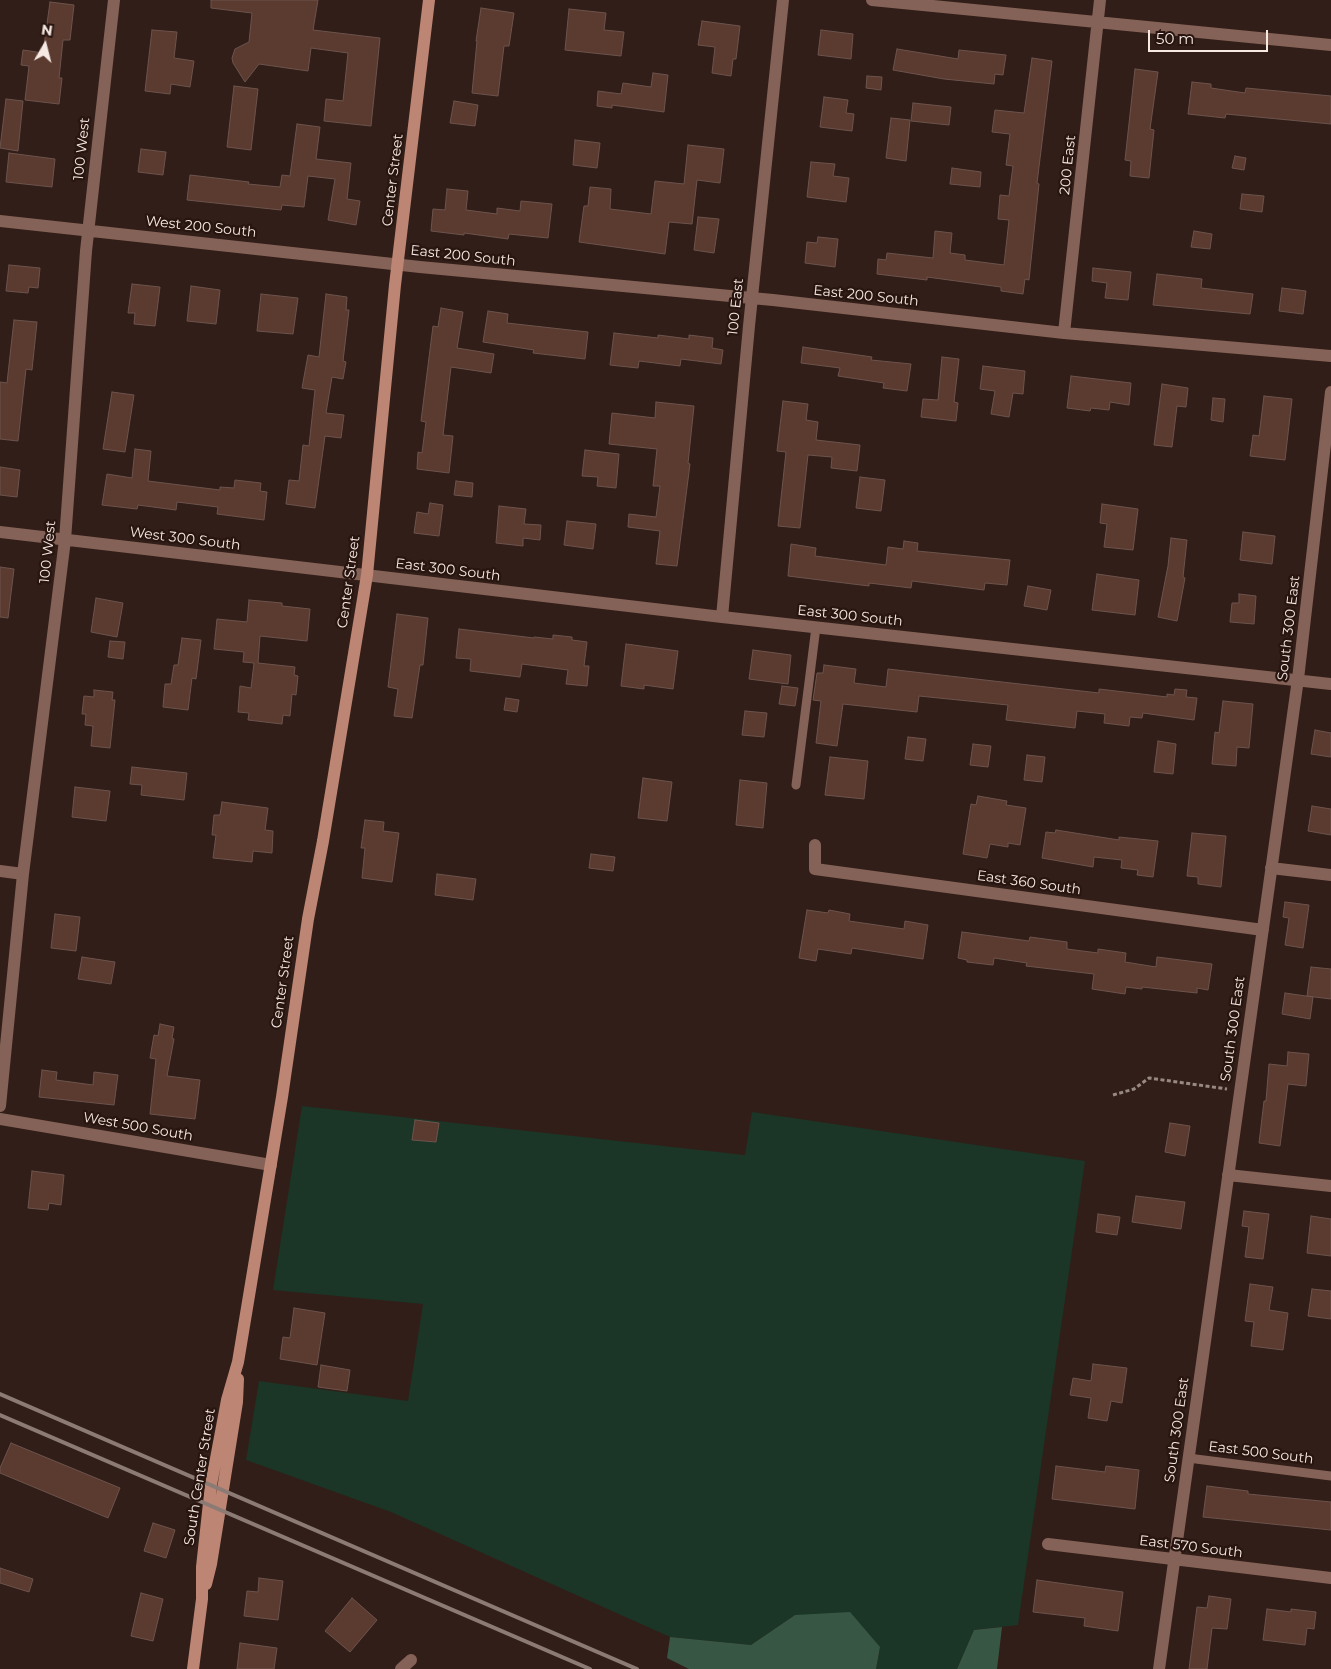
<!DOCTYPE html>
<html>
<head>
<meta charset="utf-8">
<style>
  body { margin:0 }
  #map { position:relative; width:1331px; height:1669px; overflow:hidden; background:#321e18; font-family:Montserrat,sans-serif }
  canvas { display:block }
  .north { position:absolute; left:20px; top:20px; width:50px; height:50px; -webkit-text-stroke:4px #28150f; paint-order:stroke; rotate:8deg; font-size:14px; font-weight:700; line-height:20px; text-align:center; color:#f6e8e3 }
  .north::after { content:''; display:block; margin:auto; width:18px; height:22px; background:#f6e8e3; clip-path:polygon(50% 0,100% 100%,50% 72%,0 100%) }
  .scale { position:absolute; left:1148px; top:30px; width:120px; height:22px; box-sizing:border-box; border:2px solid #f6e8e3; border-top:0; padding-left:6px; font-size:15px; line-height:18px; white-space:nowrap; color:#f6e8e3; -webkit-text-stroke:4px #28150f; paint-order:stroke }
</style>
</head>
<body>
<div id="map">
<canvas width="1331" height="1669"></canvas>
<div class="north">N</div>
<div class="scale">50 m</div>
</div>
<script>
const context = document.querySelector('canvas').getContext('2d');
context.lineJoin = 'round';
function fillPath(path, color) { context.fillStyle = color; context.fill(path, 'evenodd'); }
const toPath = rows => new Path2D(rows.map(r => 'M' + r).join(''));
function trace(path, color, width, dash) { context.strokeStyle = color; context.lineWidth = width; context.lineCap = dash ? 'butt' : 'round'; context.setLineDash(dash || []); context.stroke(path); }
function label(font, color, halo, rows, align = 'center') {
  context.font = font + ' Montserrat,sans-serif'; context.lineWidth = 4.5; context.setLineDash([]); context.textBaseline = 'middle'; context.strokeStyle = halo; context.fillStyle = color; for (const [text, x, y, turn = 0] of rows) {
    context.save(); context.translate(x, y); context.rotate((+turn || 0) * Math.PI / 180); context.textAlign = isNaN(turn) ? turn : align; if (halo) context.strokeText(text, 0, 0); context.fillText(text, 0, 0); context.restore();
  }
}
fillPath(toPath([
  [302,1106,745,1155,752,1112,1085,1161,1018,1625,974,1630,957,1669,876,1669,880,1647,795,1615,751,1645,670,1637,391,1512,246,1460,259,1381,408,1401,423,1304,273,1290]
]), '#1b3526');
fillPath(toPath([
  [850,1612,880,1647,876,1669,689,1669,667,1658,670,1637,751,1645,795,1615],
  [1002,1627,997,1669,957,1669,974,1630]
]), '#375744');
const building = toPath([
  [211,0,318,0,313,30,380,38,371,126,324,121,326,99,343,101,348,53,311,48,308,71,259,64,245,82,233,63,232,58,235,49,249,42,252,13,211,8,211,0],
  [50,2,74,5,70,40,63,40,59,78,62,78,59,104,25,100,29,66,21,65,23,50,43,53,50,2],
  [481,8,514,13,509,46,504,46,498,96,472,93,477,41,476,41,481,8],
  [569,9,606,13,604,30,624,32,621,56,565,50,569,9],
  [702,21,740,26,736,59,733,59,731,76,712,73,715,47,698,45,702,21],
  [152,30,177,32,174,58,194,61,190,87,171,84,170,94,145,91,152,30],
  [821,30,853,34,851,59,818,55,821,30],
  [897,49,958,59,959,50,1006,55,1003,75,995,74,994,84,944,79,893,70,897,49],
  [1032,58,1052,61,1037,183,1039,184,1029,280,1025,279,1023,294,1001,291,1001,287,927,277,927,280,877,274,878,259,886,260,887,253,933,258,935,231,952,233,950,253,965,255,965,260,1004,265,1009,220,998,219,1000,195,1009,196,1013,166,1006,165,1010,134,992,132,995,110,1024,113,1032,58],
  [1135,69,1158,72,1150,129,1154,130,1149,178,1130,176,1131,161,1125,160,1135,69],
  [653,73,668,75,664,112,612,105,612,108,597,106,598,91,621,94,623,83,651,87,653,73],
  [867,76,882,77,881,90,866,88,867,76],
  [1192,82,1211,84,1211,88,1245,93,1246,88,1331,96,1331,124,1226,114,1225,118,1188,114,1192,82],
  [234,86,258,89,251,150,227,147,234,86],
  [824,97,848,100,846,113,854,114,852,131,820,127,824,97],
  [6,99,23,101,18,151,0,148,6,99],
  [454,101,478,105,475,126,450,123,454,101],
  [913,103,951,107,949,125,911,121,913,103],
  [891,118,910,120,906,161,886,158,891,118],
  [297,124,320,127,316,159,351,163,347,199,360,201,356,225,328,220,335,179,308,176,304,207,282,205,281,210,187,200,190,175,249,182,248,184,280,187,282,175,290,176,297,124],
  [575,140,600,143,597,168,573,165,575,140],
  [688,145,724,149,720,183,697,180,692,224,669,222,665,254,579,242,584,206,588,206,590,187,611,189,610,209,651,214,655,181,684,184,688,145],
  [141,149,166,152,163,175,138,172,141,149],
  [9,153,55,159,52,187,6,182,9,153],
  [1235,156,1246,158,1244,170,1232,168,1235,156],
  [811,162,835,164,833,176,849,178,846,202,807,197,811,162],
  [952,168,981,172,980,187,950,184,952,168],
  [447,189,468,191,466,210,497,214,497,208,520,211,521,201,552,204,548,238,509,234,508,239,464,233,464,235,431,231,433,209,445,210,447,189],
  [1242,194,1264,196,1262,212,1240,209,1242,194],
  [698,217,719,219,714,253,694,250,698,217],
  [1194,231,1212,234,1210,249,1191,247,1194,231],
  [818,237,838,239,835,267,805,263,807,242,817,243,818,237],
  [9,265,40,268,38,288,29,287,28,293,6,291,9,265],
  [1093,268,1131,272,1128,300,1105,298,1107,283,1092,281,1093,268],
  [1157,274,1202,279,1201,288,1253,294,1250,314,1153,305,1157,274],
  [132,284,160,287,155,326,134,324,135,313,128,313,132,284],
  [191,286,220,290,216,324,187,321,191,286],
  [1282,288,1306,291,1303,314,1279,311,1282,288],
  [261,294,298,298,293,334,257,331,261,294],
  [326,294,347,297,346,310,349,310,343,361,346,362,343,379,332,377,326,413,344,415,341,438,325,436,315,508,286,504,289,480,299,481,303,445,309,446,315,390,302,388,308,355,319,357,326,294],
  [441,308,463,312,457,348,494,354,491,373,451,367,443,435,453,436,449,473,417,469,418,452,422,453,426,422,421,421,433,326,438,327,441,308],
  [488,311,508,314,507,323,588,332,585,359,533,353,534,350,483,342,488,311],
  [14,320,37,322,32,370,26,369,18,441,0,439,0,382,7,383,14,320],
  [614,333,658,338,658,335,689,339,689,335,713,338,712,348,723,350,721,364,681,359,680,366,639,361,638,368,610,365,614,333],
  [803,347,872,357,871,360,911,364,907,391,883,388,884,383,838,376,840,368,801,363,803,347],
  [942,357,959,359,954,402,958,403,956,421,921,417,923,399,938,400,942,357],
  [983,366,1025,371,1023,394,1013,393,1009,417,991,414,995,391,980,389,983,366],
  [1071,376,1131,383,1129,405,1110,402,1109,410,1091,408,1090,411,1067,408,1071,376],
  [1162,384,1188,388,1186,407,1177,406,1172,447,1154,445,1162,384],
  [112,392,134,395,125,452,103,449,112,392],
  [1264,396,1292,399,1285,460,1250,456,1253,435,1259,436,1264,396],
  [1213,398,1225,399,1223,422,1211,420,1213,398],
  [783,401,808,404,806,420,818,422,816,440,860,445,857,471,831,468,832,457,808,455,800,528,778,526,786,452,777,451,783,401],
  [656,402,694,406,688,463,690,464,677,566,656,564,660,531,628,527,629,514,656,517,660,486,653,486,657,449,609,444,612,413,655,418,656,402],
  [135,449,151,451,148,481,220,490,220,487,234,488,235,480,261,483,260,491,267,492,264,520,217,514,218,507,177,502,176,510,138,505,137,509,102,505,107,474,132,478,135,449],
  [585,450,619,454,616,488,597,486,598,477,582,476,585,450],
  [0,467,20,470,17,497,0,495,0,467],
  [860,477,885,480,881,511,856,508,860,477],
  [456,481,473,483,472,497,454,495,456,481],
  [430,503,443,505,439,536,414,533,417,512,428,514,430,503],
  [1102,504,1138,509,1133,550,1104,547,1107,524,1100,523,1102,504],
  [499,506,526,509,524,524,541,525,540,540,523,538,523,546,496,543,499,506],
  [567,521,596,524,593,549,564,545,567,521],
  [1243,532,1275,536,1272,564,1240,560,1243,532],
  [1171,538,1187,540,1183,577,1185,578,1177,621,1158,617,1168,566,1171,538],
  [904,541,918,543,917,551,1010,560,1007,585,985,583,984,590,912,581,911,588,869,583,869,586,788,576,791,544,816,548,815,556,886,565,888,547,903,549,904,541],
  [0,567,14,569,8,618,0,617,0,567],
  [1097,574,1139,580,1135,615,1092,610,1097,574],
  [1028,586,1051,590,1047,610,1024,606,1028,586],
  [1239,594,1256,596,1254,624,1230,622,1232,603,1239,603,1239,594],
  [96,598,123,603,117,637,91,632,96,598],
  [249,600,282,603,282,606,310,609,307,641,260,636,258,663,295,667,294,675,298,676,296,695,292,694,290,716,283,715,282,724,248,720,249,713,238,712,240,686,251,688,254,663,243,662,244,652,214,649,217,619,247,622,249,600],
  [397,614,428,618,423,665,420,665,412,718,394,716,398,689,388,687,397,614],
  [459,629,534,638,534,637,553,639,553,635,572,637,572,640,587,642,584,666,589,666,587,686,566,684,568,670,522,664,520,677,470,671,471,659,456,658,459,629],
  [182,638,201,640,196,679,192,678,188,710,163,707,165,684,171,684,174,665,178,665,182,638],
  [110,641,125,642,123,659,108,657,110,641],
  [626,644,678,651,673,689,644,685,644,689,621,686,626,644],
  [753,650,791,655,788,684,749,679,753,650],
  [824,665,856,669,854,683,886,687,888,669,1099,693,1099,689,1167,697,1167,694,1174,695,1175,689,1187,690,1186,697,1197,698,1194,720,1143,713,1142,718,1130,717,1129,726,1104,723,1105,714,1077,711,1075,728,1006,720,1008,705,919,696,917,712,843,704,837,746,816,743,821,701,813,700,817,673,823,673,824,665],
  [782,686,798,688,795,706,779,704,782,686],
  [94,690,113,692,112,700,115,700,110,748,91,746,93,726,85,725,86,714,82,714,84,696,94,697,94,690],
  [506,698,519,700,517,712,504,710,506,698],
  [1223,701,1253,704,1249,748,1237,747,1236,766,1212,764,1215,732,1219,733,1223,701],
  [745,711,767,713,764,737,742,735,745,711],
  [1315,730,1331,733,1331,757,1311,754,1315,730],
  [908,737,926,739,923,761,905,759,908,737],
  [1158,741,1176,744,1173,774,1154,772,1158,741],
  [973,744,991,746,988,767,970,765,973,744],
  [1027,755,1045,757,1042,782,1024,780,1027,755],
  [830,757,868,761,864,799,825,795,830,757],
  [132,767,187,773,184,800,141,795,142,785,130,784,132,767],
  [643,778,672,782,667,821,638,818,643,778],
  [740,780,767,783,763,828,736,825,740,780],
  [75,787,110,791,106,821,72,817,75,787],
  [978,796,1007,801,1006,805,1026,808,1020,845,1008,843,1008,847,990,844,987,858,963,854,971,804,976,805,978,796],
  [222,802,268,808,265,830,273,831,272,853,253,851,252,862,213,858,216,835,212,835,214,815,220,815,222,802],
  [1312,806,1331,809,1331,835,1308,831,1312,806],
  [365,820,384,822,383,831,399,833,392,882,362,878,365,848,361,848,365,820],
  [1056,830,1119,840,1119,837,1158,841,1153,877,1137,875,1138,870,1121,868,1122,860,1094,857,1093,867,1042,858,1046,832,1055,833,1056,830],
  [1192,833,1226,836,1221,887,1198,884,1198,877,1187,876,1192,833],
  [591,854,615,857,613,871,589,868,591,854],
  [437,874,476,879,473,900,435,895,437,874],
  [1285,902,1309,905,1303,948,1285,945,1289,918,1283,917,1285,902],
  [807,910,828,913,829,910,850,914,849,921,904,929,905,921,928,925,923,959,852,948,851,954,818,949,816,961,799,958,807,910],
  [55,914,80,917,76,951,51,948,55,914],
  [962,932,1029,941,1030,937,1067,942,1067,949,1098,953,1098,949,1126,953,1125,962,1156,967,1157,957,1212,964,1208,990,1197,988,1197,993,1142,987,1142,989,1126,987,1125,994,1092,989,1094,974,1026,966,1027,963,994,958,993,965,967,962,967,960,958,958,962,932],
  [82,957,115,962,111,984,78,979,82,957],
  [1311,967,1331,969,1331,999,1307,996,1311,967],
  [1285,993,1313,997,1310,1019,1282,1014,1285,993],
  [160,1024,174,1027,172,1038,174,1039,167,1076,200,1080,195,1119,150,1114,156,1059,150,1058,154,1035,158,1036,160,1024],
  [1288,1052,1309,1054,1306,1086,1288,1084,1280,1146,1259,1143,1264,1101,1266,1101,1269,1064,1287,1066,1288,1052],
  [42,1070,57,1072,56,1080,93,1085,94,1072,118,1075,114,1105,39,1097,42,1070],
  [415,1120,439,1123,436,1142,412,1140,415,1120],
  [1170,1123,1190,1126,1185,1156,1165,1152,1170,1123],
  [32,1171,64,1175,61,1205,49,1203,48,1210,28,1208,32,1171],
  [1136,1196,1185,1202,1181,1229,1132,1222,1136,1196],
  [1244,1211,1269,1214,1263,1259,1245,1257,1249,1227,1242,1226,1244,1211],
  [1098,1214,1120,1217,1117,1235,1096,1232,1098,1214],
  [1311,1216,1331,1219,1331,1256,1307,1253,1311,1216],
  [1250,1284,1273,1287,1269,1310,1288,1313,1283,1350,1251,1346,1254,1322,1245,1321,1250,1284],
  [1312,1289,1331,1291,1331,1319,1308,1316,1312,1289],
  [294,1308,325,1313,317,1365,280,1359,283,1337,290,1338,294,1308],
  [1093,1364,1127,1368,1122,1403,1111,1401,1107,1421,1088,1418,1091,1398,1070,1395,1073,1378,1091,1381,1093,1364],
  [321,1365,350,1370,347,1391,318,1387,321,1365],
  [11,1443,120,1488,108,1518,0,1473,0,1468,11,1443],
  [1056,1466,1105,1472,1106,1466,1139,1470,1135,1509,1052,1499,1056,1466],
  [1207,1486,1248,1491,1248,1494,1331,1502,1331,1530,1203,1517,1207,1486],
  [153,1523,175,1530,166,1558,144,1551,153,1523],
  [0,1568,33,1579,29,1592,0,1583,0,1568],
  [259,1578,283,1581,278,1620,244,1616,247,1591,258,1592,259,1578],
  [1037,1580,1123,1592,1118,1631,1084,1626,1085,1618,1033,1612,1037,1580],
  [141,1593,163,1599,153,1641,131,1636,141,1593],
  [1209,1596,1231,1599,1227,1629,1212,1628,1207,1669,1189,1669,1197,1607,1207,1608,1209,1596],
  [352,1598,377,1620,350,1652,325,1631,352,1598],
  [1267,1609,1291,1612,1291,1609,1316,1612,1314,1629,1307,1628,1305,1645,1263,1640,1267,1609],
  [240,1643,277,1648,274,1669,237,1669,240,1643]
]);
fillPath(building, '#5b3a30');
trace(building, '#6c544d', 1);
trace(toPath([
  [1113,1095,1134,1089,1149,1078,1227,1089]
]), '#998983', 3, [4, 2.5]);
trace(toPath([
  [796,785,816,627],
  [1188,1458,1331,1476]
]), '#856257', 9);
trace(toPath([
  [872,0,1331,45],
  [0,221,420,267,773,300,1064,333,1331,356],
  [1064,333,1100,0],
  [0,532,722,617,1331,684],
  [722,617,749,326,783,0],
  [815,845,815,869,1263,930],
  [1271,868,1331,875],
  [0,871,23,874],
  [0,1106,23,874,65,540,86,251,114,0],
  [0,1119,271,1165],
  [1228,1175,1331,1186],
  [1048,1544,1331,1578],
  [401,1669,411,1660],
  [1159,1669,1298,679,1331,392]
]), '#856257', 12);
trace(toPath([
  [206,1584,211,1564,237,1402,238,1379],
  [193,1669,202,1599,202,1567,211,1485,227,1400,238,1362,282,1097,308,919,323,841,367,575,395,285,429,0]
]), '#bd8574', 12);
trace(toPath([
  [0,1394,637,1669],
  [0,1415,590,1669]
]), '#8c7b75', 4);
label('14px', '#f6e8e3', '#28150f', [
  ["100 West",82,149,-84],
  ["200 East",1068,165,-84],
  ["Center Street",393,180,-83],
  ["West 200 South",201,227,6],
  ["East 200 South",463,256,6],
  ["East 200 South",866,296,6],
  ["100 East",736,307,-84],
  ["West 300 South",185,539,7],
  ["100 West",48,552,-84],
  ["East 300 South",448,570,7],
  ["Center Street",349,582,-82],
  ["East 300 South",850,616,6],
  ["South 300 East",1289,628,-83],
  ["East 360 South",1029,883,8],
  ["Center Street",283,982,-82],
  ["South 300 East",1233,1029,-82],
  ["West 500 South",138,1127,10],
  ["South 300 East",1177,1430,-82],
  ["East 500 South",1261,1453,7],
  ["South Center Street",200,1477,-81],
  ["East 570 South",1191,1547,7]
]);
</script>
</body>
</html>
